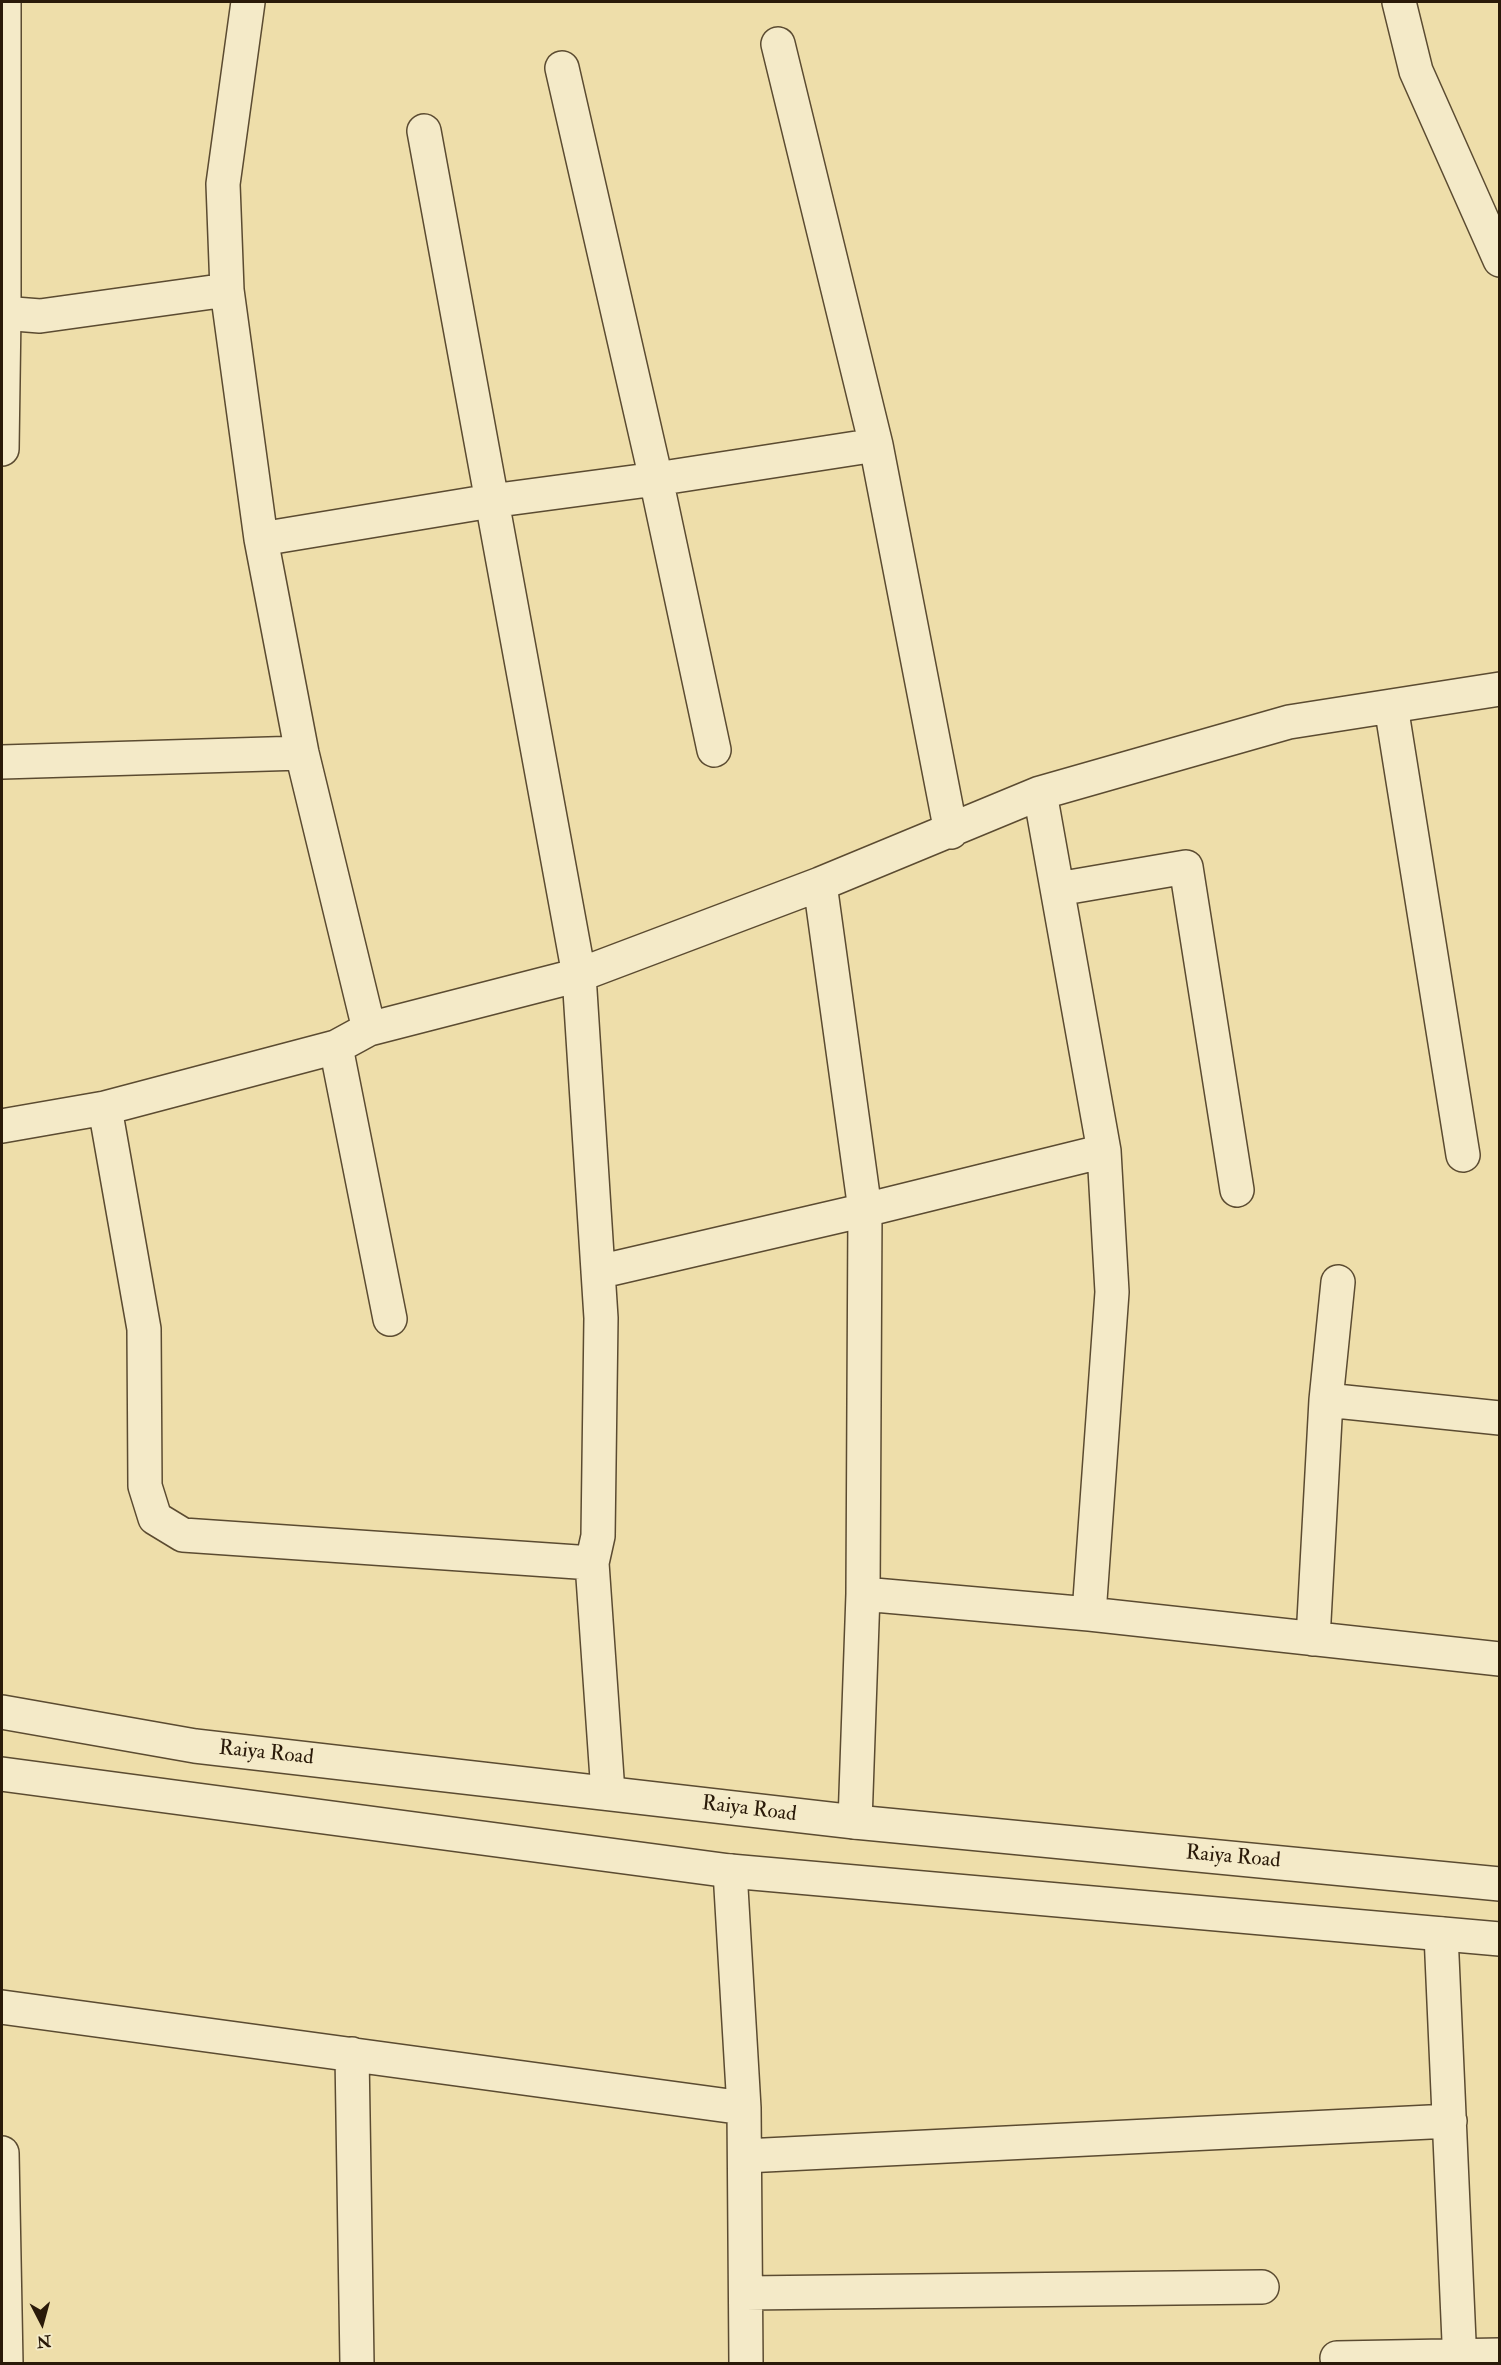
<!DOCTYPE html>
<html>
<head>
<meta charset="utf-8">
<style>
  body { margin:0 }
  #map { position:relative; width:1501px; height:2365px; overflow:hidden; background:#eedeaa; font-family:"IM FELL Double Pica",serif }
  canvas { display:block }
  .frame { position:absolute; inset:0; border:3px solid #2a1a09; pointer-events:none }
  .north { position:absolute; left:12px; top:2293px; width:60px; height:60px; -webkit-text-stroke:4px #f4eac8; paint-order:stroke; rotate:174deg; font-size:16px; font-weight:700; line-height:24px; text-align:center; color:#2a1a09 }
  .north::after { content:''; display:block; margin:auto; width:21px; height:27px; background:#2a1a09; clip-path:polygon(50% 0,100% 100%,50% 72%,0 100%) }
</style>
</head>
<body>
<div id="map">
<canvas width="1501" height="2365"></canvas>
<div class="frame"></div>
<div class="north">N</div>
</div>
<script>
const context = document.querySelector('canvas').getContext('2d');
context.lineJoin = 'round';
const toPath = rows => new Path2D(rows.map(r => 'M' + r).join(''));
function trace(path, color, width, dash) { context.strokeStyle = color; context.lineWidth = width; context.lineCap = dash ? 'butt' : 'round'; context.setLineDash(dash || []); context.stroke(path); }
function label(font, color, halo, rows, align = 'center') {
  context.font = font + ' "IM FELL Double Pica",serif'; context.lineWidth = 4.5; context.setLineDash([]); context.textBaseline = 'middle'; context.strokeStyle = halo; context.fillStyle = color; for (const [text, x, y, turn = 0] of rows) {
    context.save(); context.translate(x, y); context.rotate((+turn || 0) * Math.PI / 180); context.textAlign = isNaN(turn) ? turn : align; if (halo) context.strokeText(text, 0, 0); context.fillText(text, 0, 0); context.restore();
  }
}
const minor = toPath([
  [778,44,876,445,951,832],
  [562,68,656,479,714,750],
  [424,131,579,975,601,1318,598,1536,592,1563,608,1793],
  [227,290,223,184,248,2],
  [2,313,40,316,227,290,261,539,302,753,369,1029],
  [261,539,491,501,656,479,876,445],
  [1391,706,1463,1155],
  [2,762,302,753],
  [1040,793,1104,1151,1112,1292,1089,1614],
  [1058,889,1186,867,1237,1190],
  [336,1047,390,1319],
  [105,1108,144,1329,145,1486,155,1518,183,1535,592,1563],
  [2,1126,105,1108,336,1047,369,1029,579,975,820,884,1040,793,1289,722,1500,689],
  [598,1272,865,1210,820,884],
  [1326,1400,1338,1282],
  [863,1594,865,1210,1104,1151],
  [1313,1639,1326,1400,1500,1418],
  [855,1822,863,1594,1089,1614,1500,1659],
  [730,1871,744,2108,746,2364],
  [1441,1934,1460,2364],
  [2,2007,744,2108],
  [352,2054,357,2364],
  [2,2153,6,2364],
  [745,2156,1450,2121],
  [746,2293,1262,2287],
  [1337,2358,1500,2355]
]);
const tertiary = toPath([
  [1399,2,1416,71,1500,260],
  [2,449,4,313,4,2],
  [2,1712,195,1746,855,1822,1500,1884],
  [2,1774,730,1871,1500,1939]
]);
trace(minor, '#5b4b31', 36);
trace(tertiary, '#5b4b31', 36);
trace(minor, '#f4eac8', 33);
trace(tertiary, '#f4eac8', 33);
label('21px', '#2a1a09', '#f4eac8', [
  ["Raiya Road",266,1754,6],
  ["Raiya Road",749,1810,7],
  ["Raiya Road",1233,1858,5]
]);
</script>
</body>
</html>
